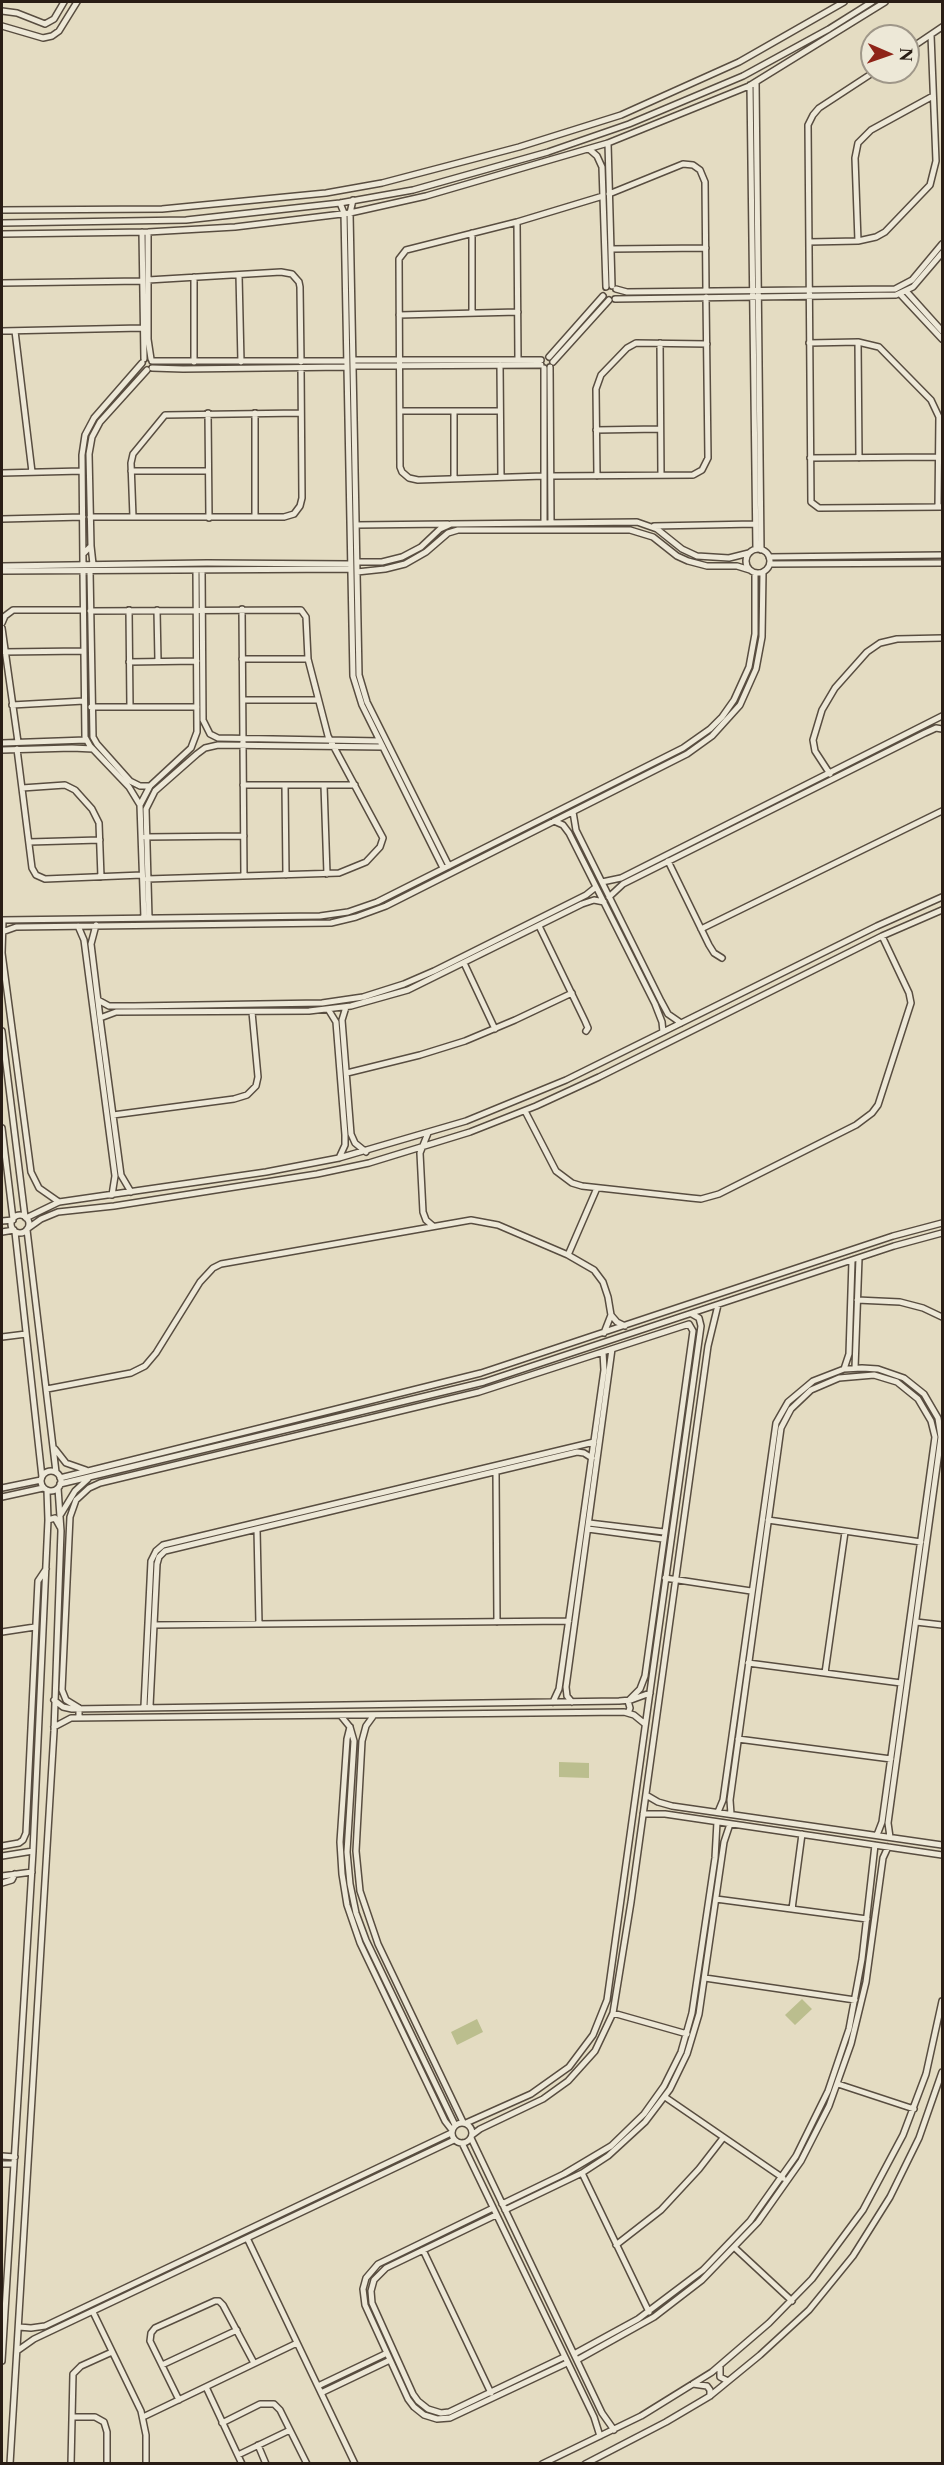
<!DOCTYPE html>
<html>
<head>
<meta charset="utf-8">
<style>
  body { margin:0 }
  #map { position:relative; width:944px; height:2465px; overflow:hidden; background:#e4dcc2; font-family:"Libre Caslon Text",serif }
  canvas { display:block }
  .frame { position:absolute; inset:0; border:3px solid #291d15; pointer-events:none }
  .north { position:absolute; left:860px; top:24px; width:60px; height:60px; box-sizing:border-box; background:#ede8d7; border:2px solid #9f9789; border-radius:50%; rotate:92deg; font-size:16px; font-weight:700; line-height:24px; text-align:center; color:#291d15 }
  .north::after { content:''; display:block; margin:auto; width:21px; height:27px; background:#8f2418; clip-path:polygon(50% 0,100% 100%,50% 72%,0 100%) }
</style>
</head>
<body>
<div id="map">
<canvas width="944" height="2465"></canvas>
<div class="frame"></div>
<div class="north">N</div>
</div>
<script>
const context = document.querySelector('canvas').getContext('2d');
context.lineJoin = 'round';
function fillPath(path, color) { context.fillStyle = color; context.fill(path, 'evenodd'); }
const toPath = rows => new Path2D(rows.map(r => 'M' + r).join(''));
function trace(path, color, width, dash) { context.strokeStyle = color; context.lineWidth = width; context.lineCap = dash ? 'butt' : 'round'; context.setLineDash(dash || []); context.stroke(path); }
fillPath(toPath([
  [559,1762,589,1763,589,1778,559,1777],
  [802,1999,812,2009,795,2025,785,2015],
  [477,2019,483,2032,457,2045,451,2032]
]), '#bbbe8e');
const minor = toPath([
  [2,11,17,13,45,24,54,19,64,2],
  [2,26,43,38,52,36,59,31,77,2],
  [908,50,942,27],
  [874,72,819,108,813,115,808,125,811,502,819,508,942,507],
  [756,82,761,550],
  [750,85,756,549],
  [608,143,612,286],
  [589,149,597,156,602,167,606,287],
  [609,194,683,164,693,165,700,170,705,182,706,291],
  [353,200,350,213,359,675,367,702,449,866],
  [340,203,344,213,353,676,362,705,443,868],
  [2,210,162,209,326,193,382,183,519,147,621,115,739,62,844,2],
  [517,222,518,360],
  [2,223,186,220,340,203,413,190,548,152,629,124,743,76,829,29,872,2],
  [142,232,144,359],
  [148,232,148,339,151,359],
  [472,233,472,313],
  [2,234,148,232,235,227,350,213,426,196,608,143,749,86,885,2],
  [858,241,855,158,858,143,871,130,933,96],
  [809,242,858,241,876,237,885,232,930,185,936,161,931,35],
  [611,249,706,248],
  [239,275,241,362],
  [148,280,281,272,292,274,299,282,300,287,301,362],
  [2,283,142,281],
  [616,289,627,292,895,289,912,280,942,244],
  [906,291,942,331],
  [900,294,942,339],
  [615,299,896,295,913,287,942,253],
  [399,315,518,312],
  [2,331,142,328],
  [15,331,32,472],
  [858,342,859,458],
  [660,343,661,475],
  [809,343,858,342,879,347,931,400,939,417,938,507],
  [549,357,603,296],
  [353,360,541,360],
  [152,361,346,361],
  [194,362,194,277],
  [553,362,609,300],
  [500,365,501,477],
  [353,366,541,365],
  [550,367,551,523],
  [152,368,183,369,346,367],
  [544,368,544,523],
  [400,411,500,411],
  [208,413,209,518],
  [596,430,660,429],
  [810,458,938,457],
  [131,471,208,471],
  [2,473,82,471],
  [544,476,418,480,409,478,402,472,400,467,399,259,406,250,517,222,603,196],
  [551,476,693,475,702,470,708,458,706,297],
  [597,476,596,389,601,375,627,348,636,343,707,344],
  [454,479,454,411],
  [90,517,284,517,294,514,300,506,302,498,301,368],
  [133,517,131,463,133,454,165,415,301,413],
  [255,517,255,413],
  [2,519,83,517],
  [356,525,448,524],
  [654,526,755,524],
  [91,546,93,564],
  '746 561a12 12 0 1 1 24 0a12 12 0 1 1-24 0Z',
  [84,553,91,546,89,454,92,437,100,422,147,370],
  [769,557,942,555],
  [357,562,382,562,402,557,421,547,440,529,451,524,637,522,657,529,682,549,697,556,729,558,749,553],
  [83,564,82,455,85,435,94,418,142,363],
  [770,564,942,563],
  [2,566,207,563,350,564],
  [202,570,203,720,210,734,218,738,380,741],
  [2,571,350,569],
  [83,571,85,737,90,746,129,787,140,805],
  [90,571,93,737,97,744,130,781,140,786,150,786],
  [357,572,385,569,405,564,426,552,448,533,458,530,630,530,653,537,677,556,688,561,707,566,737,566,750,570],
  [242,609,244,876],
  [129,610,130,707],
  [157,610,158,661],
  [90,611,301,610,306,617,308,659,328,736,383,838,380,847,366,862,339,873,147,879],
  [2,623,5,616,13,610,83,610],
  [2,628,18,742],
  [4,652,84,651],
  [242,659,308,659],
  [129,662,197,661],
  [243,700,317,700],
  [12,705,84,701],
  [91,707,197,707],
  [2,743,86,740],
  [17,749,32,868,36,875,45,879,142,875],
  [2,750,72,748,93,749],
  [830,774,815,751,813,740,822,710,835,688,867,652,880,643,897,639,942,638],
  [243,785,355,785],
  [285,785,286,875],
  [324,785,327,874],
  [22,788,65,785,75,790,92,809,99,823,101,877],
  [573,812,576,830,661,1001,668,1014,681,1023],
  [554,821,563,825,569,833,655,1004,662,1022,663,1032],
  [145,837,244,836],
  [29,842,100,840],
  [668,861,709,945,714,953,722,958],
  [602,882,621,878,942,716],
  [609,897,623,884,925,733,936,728,942,729],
  [144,918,140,805,150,786,191,748,197,732,196,570],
  [149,918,146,809,155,791,197,754,205,748,218,745,383,747],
  [2,920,320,916,348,912,377,902,683,748,710,729,722,717,734,700,749,667,755,634,755,573],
  [3,921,2,953,31,1172,39,1188,59,1202],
  [96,925,91,944,100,1018,121,1175,131,1192],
  [78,926,84,940,115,1176,112,1195],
  [539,926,585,1021,588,1028,586,1031],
  [701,929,942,811],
  [2,932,16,927,331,923,356,917,386,906,687,754,712,736,740,705,756,669,762,637,763,572],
  [464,963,495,1029],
  [98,1000,109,1006,134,1006,322,1003,363,997,404,984,434,971,586,895,596,887],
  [346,1007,342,1020,351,1134,355,1143,366,1152],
  [328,1009,336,1022,345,1135,345,1145,339,1158],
  [100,1018,116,1012,309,1011,351,1006,408,990,582,904,594,900,604,902],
  [2,1031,25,1217],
  [347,1073,420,1055,465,1041,515,1020,572,993],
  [525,1111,556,1171,572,1183,582,1186,691,1198,701,1199,719,1194,856,1125,872,1113,878,1105,911,1003,909,993,882,936],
  [113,1115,234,1099,247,1095,256,1086,258,1077,252,1012],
  [2,1128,13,1219],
  [428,1133,420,1153,423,1212,426,1220,433,1226],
  '11 1224a9 9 0 1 1 18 0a9 9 0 1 1-18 0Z',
  [26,1218,59,1202,266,1172,339,1158,466,1121,566,1080,877,926,942,897],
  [2,1221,13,1220],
  [27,1229,41,1219,58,1212,114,1206,317,1174,369,1163,470,1132,536,1106,599,1077,882,936,942,910],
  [27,1230,56,1472],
  [2,1232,14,1230],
  [15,1232,42,1477],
  [568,1255,597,1188],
  [857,1300,900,1302,923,1308,942,1317],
  [611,1315,617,1322,625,1326],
  [2,1337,26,1334],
  [855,1368,859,1258],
  [844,1369,849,1354,852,1261],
  [47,1389,131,1373,145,1366,156,1353,200,1282,213,1268,221,1264,471,1220,498,1225,568,1255,594,1270,603,1282,608,1297,611,1315,604,1333],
  [55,1449,66,1463,86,1470],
  '41 1481a10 10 0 1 1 20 0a10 10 0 1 1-20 0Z',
  [496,1472,497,1622],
  [60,1478,481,1373,893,1236,942,1223],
  [60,1484,484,1382,894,1246,942,1233],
  [2,1488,41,1480],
  [2,1497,43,1488],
  [61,1514,75,1491,88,1479],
  [48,1520,55,1518,60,1527],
  [768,1520,921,1542],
  [589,1523,664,1532],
  [257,1529,259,1624],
  [588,1529,663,1539],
  [665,1578,751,1591],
  [916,1622,942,1625],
  [154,1625,569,1621],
  [2,1632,35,1627],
  [748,1663,901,1683],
  [825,1673,845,1532],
  [54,1700,63,1707,72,1709,619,1701,631,1700,650,1693],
  [553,1702,559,1689,604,1370,603,1352],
  [572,1702,567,1696,566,1687,612,1349],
  [144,1706,151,1561,156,1551,163,1545,594,1442],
  [150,1706,157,1564,159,1557,165,1551,577,1452,584,1453,592,1458],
  [374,1715,366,1726,362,1741,356,1851,360,1891,378,1944,463,2122],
  [341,1716,350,1727,354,1741,347,1852,350,1884,356,1913,366,1940,455,2125],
  [79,1718,79,1708,66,1700,62,1690,70,1517,76,1500,89,1488,100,1483,479,1392,689,1324,693,1331,645,1676,640,1689,628,1701,630,1708,628,1713],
  [54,1727,71,1718,624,1712,634,1715,645,1724],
  [350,1727,347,1739,340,1842,342,1874,347,1905,360,1943,445,2121,452,2130],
  [738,1739,891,1759],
  [646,1795,658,1802,672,1806,942,1845],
  [718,1812,723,1800,776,1423,788,1402,813,1381,844,1369,862,1368,878,1369,904,1378,924,1394,938,1418,941,1437,888,1823,890,1837],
  [643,1814,665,1814,942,1855],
  [731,1814,730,1800,781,1428,791,1409,811,1390,839,1378,874,1375,897,1382,918,1399,931,1421,935,1437,882,1822,877,1835],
  [2,1846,19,1843,23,1840,26,1833,38,1581,46,1569],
  [2,1856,33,1851],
  [2,1876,32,1872],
  [2,1883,12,1880,15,1874],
  [716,1899,867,1919],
  [792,1909,802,1834],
  [705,1978,855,2000],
  [613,2013,687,2034],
  [838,2084,914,2109],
  [665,2097,783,2178],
  '452 2133a10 10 0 1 1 20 0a10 10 0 1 1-20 0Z',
  [466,2123,531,2094,569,2067,593,2035,607,2000,701,1326,699,1318,692,1314],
  [472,2135,480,2129,543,2099,568,2081,595,2051,613,2013,631,1902,708,1346,718,1305],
  [471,2138,602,2413,614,2430],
  [462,2143,594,2417,600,2436],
  [2,2156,15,2157],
  [2,2164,14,2164],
  [582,2173,649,2312],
  [502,2204,564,2174,611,2146,644,2114,664,2086,681,2052,692,2013,715,1858,717,1822],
  [493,2208,378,2264,366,2278,363,2289,365,2305,408,2399,414,2407,424,2415,437,2419,450,2418,567,2363],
  [505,2210,582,2173,608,2156,645,2122,670,2089,687,2054,699,2014,724,1842,730,1824],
  [496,2215,386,2268,374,2280,371,2291,372,2303,413,2394,418,2401,428,2409,441,2413,449,2412,564,2357],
  [248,2240,355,2464],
  [616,2245,661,2210,699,2169,723,2138],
  [735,2248,792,2301],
  [423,2250,491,2393],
  [93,2312,141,2411,146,2435,146,2464],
  [19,2327,31,2328,45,2326,451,2133],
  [17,2351,34,2339,454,2140],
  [574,2354,638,2319,703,2270,750,2221,796,2156,828,2091,849,2029,862,1959,875,1845],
  [577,2360,654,2317,702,2280,758,2222,801,2161,829,2106,851,2044,866,1982,883,1858,888,1847],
  [2,2361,33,1851,48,1520,47,1490],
  [162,2365,237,2330],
  [720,2367,720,2377,728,2381],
  [693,2384,707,2386,710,2390,710,2396],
  [318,2386,387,2353],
  [206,2387,242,2464],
  [321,2393,390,2360],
  [179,2400,150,2341,151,2333,155,2328,215,2301,219,2301,223,2305,254,2363],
  [72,2417,95,2417,104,2422,107,2432,107,2464],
  [143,2417,297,2343],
  [222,2423,260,2404,274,2404,280,2410,307,2464],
  [258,2445,266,2464],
  [238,2455,290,2430],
  [10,2464,54,1731,61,1531,58,1488],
  [71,2464,73,2374,81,2366,112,2352],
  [542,2464,641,2416,712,2372,769,2323,812,2279,863,2210,903,2135,926,2074,942,2001],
  [585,2464,666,2422,710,2396,760,2355,809,2310,853,2256,890,2197,919,2138,942,2072]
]);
trace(minor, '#584d40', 8);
trace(minor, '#ede8d7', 5);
</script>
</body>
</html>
